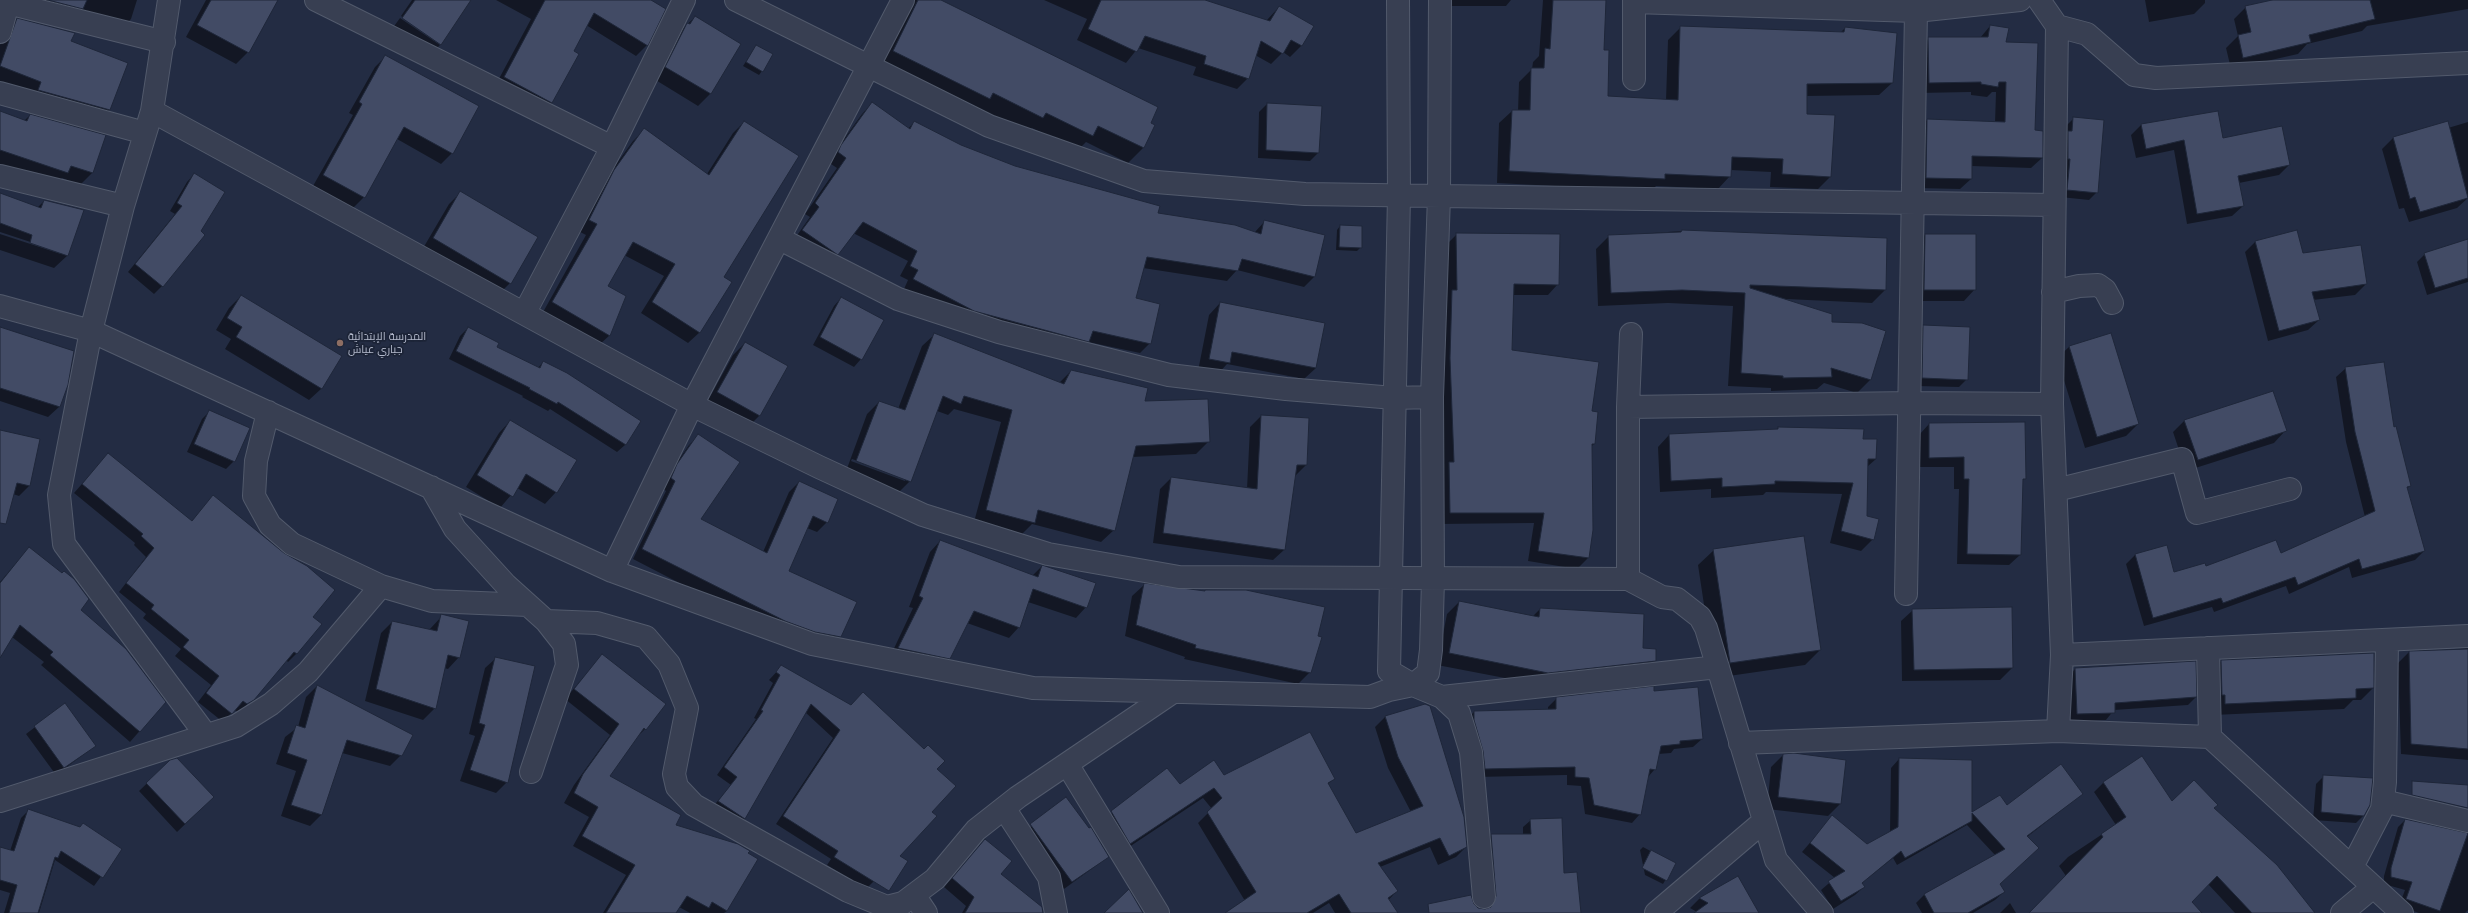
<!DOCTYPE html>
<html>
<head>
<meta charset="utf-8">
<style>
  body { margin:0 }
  canvas { display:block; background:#232c43 }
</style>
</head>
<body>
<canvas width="2468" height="913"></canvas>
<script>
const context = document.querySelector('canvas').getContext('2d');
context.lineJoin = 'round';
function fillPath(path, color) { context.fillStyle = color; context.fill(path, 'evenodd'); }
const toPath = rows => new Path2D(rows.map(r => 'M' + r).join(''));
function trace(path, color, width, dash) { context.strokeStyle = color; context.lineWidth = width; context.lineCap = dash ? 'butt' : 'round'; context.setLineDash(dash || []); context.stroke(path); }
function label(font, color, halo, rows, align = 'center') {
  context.font = font + ' Arial,Cairo,sans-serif'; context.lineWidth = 3.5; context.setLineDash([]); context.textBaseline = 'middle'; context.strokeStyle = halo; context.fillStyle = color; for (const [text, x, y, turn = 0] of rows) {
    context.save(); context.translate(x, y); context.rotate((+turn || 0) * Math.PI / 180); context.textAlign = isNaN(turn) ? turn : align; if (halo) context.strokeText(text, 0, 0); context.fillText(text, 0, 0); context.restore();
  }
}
fillPath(toPath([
  [17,0,137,0,131,19,119,31],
  [206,0,272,0,248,52,236,64,186,37],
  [412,0,470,0,441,44,430,55,392,29,400,18,440,45,440,43,401,16],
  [496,0,649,0,647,45,636,56,586,25,572,52,552,103,541,113,494,88,531,19],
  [915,0,938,0,1154,125,1143,148,1128,163,1086,142,1077,151,1032,128,1027,133,878,67,907,7],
  [1044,0,1202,0,1266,21,1279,7,1313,27,1301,46,1290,57,1283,52,1271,64,1255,55,1248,78,1237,89,1193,75,1196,67,1138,48,1126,63,1077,40,1087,19],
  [1450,0,1511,0,1506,6,1450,6],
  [1543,0,1605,0,1602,51,1607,97,1666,100,1668,40,1681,27,1840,33,1845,28,1892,83,1879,95,1806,96,1806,115,1830,177,1818,189,1770,187,1771,172,1730,170,1730,176,1718,189,1656,186,1651,191,1497,183,1499,123,1512,111,1518,111,1519,82,1532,69,1533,62,1539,56],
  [2145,0,2205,0,2205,3,2194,14,2149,22],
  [2276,0,2468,0,2468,9,2367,26,2362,31,2307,44,2298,54,2231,69,2226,48,2238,36,2234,19,2246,7],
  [695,17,740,44,710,94,698,106,654,79,675,36],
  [17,19,127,64,109,110,98,122,0,82,0,45,5,31],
  [1990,26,2005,43,2042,158,2031,168,1971,166,1971,179,1960,189,1916,188,1917,131,1927,120,1995,123,1996,92,1992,92,1987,97,1971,95,1971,92,1919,93,1918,49,1929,38,1980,38],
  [756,46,762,71,759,75,743,66],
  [386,56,452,153,441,164,397,139,364,197,353,208,313,186,353,115,349,113,375,67],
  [872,103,908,129,914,122,960,146,1015,167,1157,214,1254,233,1265,221,1314,277,1304,287,1237,270,1227,281,1143,268,1135,299,1150,343,1140,353,1088,342,1078,352,963,320,904,289,908,280,900,276,908,261,853,233,827,264,793,241,810,217,805,214,837,168,828,162,831,157,862,114],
  [1267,104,1318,153,1310,161,1258,158,1259,112],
  [0,112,24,121,30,115,105,136,92,173,80,185,62,178,56,185,0,166],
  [2218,112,2223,139,2289,165,2279,175,2239,183,2243,206,2232,216,2187,224,2174,150,2136,158,2131,135,2141,125],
  [2074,118,2097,192,2089,200,2060,197,2066,126],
  [744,122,722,278,700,332,688,343,641,313,664,276,624,255,607,286,610,335,598,346,542,314,586,235,578,231,604,181,633,141,645,129,707,174,733,133],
  [2468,122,2468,198,2457,208,2409,222,2404,208,2399,209,2382,149,2393,138,2447,123,2448,128],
  [194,174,162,286,154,294,128,272,175,214,170,211,187,182],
  [461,192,510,283,498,295,422,250,449,204],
  [0,194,37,208,44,201,68,255,54,268,0,250,0,234,61,254,61,252,0,232],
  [1340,226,1361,247,1357,251,1336,250,1337,230],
  [1682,231,1885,290,1872,303,1786,299,1831,323,1870,380,1857,393,1824,383,1817,389,1771,391,1771,388,1728,386,1733,306,1668,303,1598,306,1596,249,1609,236],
  [1457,234,1558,284,1548,295,1512,295,1511,351,1594,444,1591,447,1588,558,1577,569,1528,561,1534,523,1439,524,1438,474,1444,468,1440,369,1446,245],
  [1925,235,1975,289,1964,301,1912,301,1913,247],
  [2468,240,2468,282,2427,295,2417,262,2425,254],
  [2255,242,2302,254,2366,284,2355,295,2313,300,2319,320,2308,330,2268,341,2245,252],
  [241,296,340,357,321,389,309,400,225,349,231,339,216,330,229,308],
  [841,298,861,359,854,367,813,345,834,306],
  [1220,303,1316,368,1304,379,1227,364,1217,375,1198,371,1209,315],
  [1924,326,1967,379,1959,387,1915,386,1916,334],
  [0,328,67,385,59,407,48,417,0,401],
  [468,328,496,347,538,368,543,362,640,421,625,445,617,452,550,409,548,411,522,397,523,396,449,359,460,336],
  [935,334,1059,383,1071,371,1209,441,1196,454,1132,457,1114,530,1101,542,1032,524,1022,534,974,522,1001,422,954,409,948,415,937,411,910,481,898,493,845,474,867,414,879,402,898,409,922,346],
  [852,459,905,478,905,481,851,461],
  [2110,334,2138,424,2126,436,2085,448,2057,358,2069,347],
  [745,343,760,415,748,427,706,404,733,355],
  [2346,368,2393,428,2410,486,2406,489,2424,551,2415,560,2352,578,2349,567,2289,594,2286,586,2214,612,2212,607,2144,626,2126,564,2135,555,2173,573,2280,554,2365,517,2346,442,2336,377],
  [210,411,234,461,226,469,187,452,202,419],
  [1261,416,1306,465,1295,476,1284,550,1273,560,1153,543,1160,489,1171,478,1247,489,1250,427],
  [2185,420,2285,431,2274,443,2186,471,2173,432],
  [510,421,556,492,545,504,517,488,500,508,466,487,499,433],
  [1929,424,2025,478,2022,481,2020,555,2009,565,1957,564,1959,489,1954,489,1954,467,1919,467,1919,435],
  [1778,428,1862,440,1876,459,1867,467,1866,517,1873,539,1861,551,1830,543,1842,494,1766,492,1763,495,1711,498,1711,489,1660,492,1658,447,1669,435,1776,430],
  [0,431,39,440,29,486,19,496,10,493,0,497],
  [699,435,699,520,763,552,789,492,799,482,827,522,817,532,807,528,788,571,840,636,831,646,751,620,633,559,666,491,662,488,668,475,689,445],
  [108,454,191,522,213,496,312,617,320,624,296,654,288,662,286,660,244,708,238,712,234,710,223,722,198,702,211,685,175,656,181,649,143,618,146,614,119,592,146,557,134,545,135,543,74,493],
  [940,541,1032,576,1042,566,1086,607,1076,618,1028,602,1019,627,1009,638,967,623,950,658,939,669,889,659,913,608,909,607,930,552],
  [29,548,79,610,165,702,130,742,41,665,44,662,12,637,0,647,0,582],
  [1714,550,1820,650,1805,665,1715,678,1698,565],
  [1144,585,1310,672,1298,684,1184,659,1185,657,1125,636,1132,596],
  [1459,602,1533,616,1540,609,1642,649,1655,661,1643,672,1536,684,1437,665,1447,614],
  [1913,610,2012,668,2000,680,1902,681,1901,621],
  [442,616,459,657,448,669,444,668,435,708,423,720,365,701,381,633,392,622,429,630],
  [2468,648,2468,760,2401,754,2398,663,2409,652],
  [602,655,645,729,635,739,609,776,674,826,727,911,724,913,690,913,679,907,675,913,603,913,626,875,573,846,589,817,564,803,574,785,610,735,565,699],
  [496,658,507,782,496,793,460,781,475,736,469,734,485,668],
  [2221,661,2373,688,2361,700,2353,700,2344,709,2214,715,2209,673],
  [781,667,936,769,874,881,866,889,827,865,831,859,776,824,833,738,805,712,745,819,737,826,711,809,731,785,717,775,756,719,754,718,773,683,769,680],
  [2075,669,2196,697,2188,705,2114,710,2106,720,2069,722,2068,677],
  [317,686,401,755,390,766,342,753,321,815,310,826,281,816,296,771,276,764,285,737,298,727,306,697],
  [1653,692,1702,739,1693,747,1674,749,1671,753,1658,754,1655,769,1648,777,1640,814,1632,823,1585,814,1581,786,1567,785,1567,775,1477,777,1466,720,1474,712,1548,710,1548,707,1557,698],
  [64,705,95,746,56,775,26,734],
  [1385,717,1466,847,1456,857,1438,865,1430,847,1380,867,1397,891,1376,913,1335,913,1329,903,1313,913,1227,913,1245,901,1198,823,1212,809,1203,798,1120,853,1101,822,1167,770,1179,785,1224,776,1334,779,1328,784,1356,834,1411,812,1388,768,1375,727],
  [1783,755,1845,760,1840,804,1828,816,1767,809,1771,767],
  [2142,757,2172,802,2213,808,2314,913,2235,913,2208,884,2191,902,2201,913,2030,913,2066,876,2059,866,2068,857,2116,825,2094,792,2103,783],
  [1899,759,1971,814,2000,796,2007,807,2082,794,2027,837,1999,884,2004,892,1995,900,1973,913,1922,913,1916,903,1924,895,1995,855,1967,825,1897,865,1893,858,1862,883,1864,887,1855,895,1833,909,1821,890,1835,878,1802,852,1832,817,1867,845,1890,832,1891,768],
  [170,761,205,805,177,832,139,791],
  [2324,776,2364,815,2356,823,2313,820,2316,784],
  [1066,799,1108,857,1064,889,1023,833],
  [29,810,121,849,94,886,55,860,39,913,4,913,10,893,0,890,0,850,10,851,21,818],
  [1531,820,1563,874,1580,913,1434,913,1473,904,1478,909,1488,909,1484,843,1491,835,1523,835,1523,827],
  [2405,820,2468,834,2468,910,2465,913,2419,913,2399,906,2405,890,2384,884,2384,876,2398,827],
  [985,841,1000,874,1041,908,1043,913,962,913,966,906,944,887],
  [1643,847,1675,864,1663,884,1645,875,1640,850],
  [1738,878,1757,913,1695,913,1697,912,1690,908,1699,899],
  [2010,903,2016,913,2000,913]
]), '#0007');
const building = toPath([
  [48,0,87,0,83,9,48,0],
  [211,0,278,0,249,53,197,25,211,0],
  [415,0,471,0,441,45,402,18,415,0],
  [545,0,651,0,666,9,648,46,594,13,574,51,579,54,552,103,504,77,545,0],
  [918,0,941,0,1158,107,1151,123,1155,125,1144,148,1098,126,1093,136,1046,113,1043,118,993,93,990,99,893,51,918,0],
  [1101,0,1205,0,1270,21,1279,6,1314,26,1302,46,1291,40,1283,54,1261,41,1249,79,1204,64,1206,56,1145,36,1137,52,1088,29,1101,0],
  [1553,0,1606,0,1604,50,1609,50,1608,96,1678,100,1680,26,1844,32,1845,27,1897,33,1893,83,1807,84,1807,114,1835,115,1831,177,1782,174,1783,159,1732,157,1731,177,1665,174,1665,179,1509,171,1512,110,1530,110,1531,68,1544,68,1545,48,1550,49,1553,0],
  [2272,0,2370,0,2375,19,2309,35,2311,42,2243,58,2238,35,2251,32,2245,6,2272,0],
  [695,16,741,44,711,94,665,67,687,23,690,24,695,16],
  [17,18,75,33,71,41,128,63,110,110,38,90,41,82,0,66,17,18],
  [1990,25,2009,28,2006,42,2038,43,2035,130,2043,131,2043,158,1972,156,1972,179,1926,178,1927,119,2005,122,2006,82,1999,82,1998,87,1981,84,1981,82,1929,83,1928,37,1988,37,1990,25],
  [756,45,773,54,763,72,746,62,756,45],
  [385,55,479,106,453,154,404,127,365,198,323,175,362,104,359,102,385,55],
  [872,102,910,129,914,121,961,145,1015,166,1160,206,1158,213,1235,225,1261,234,1264,220,1325,235,1315,277,1242,259,1238,271,1147,257,1136,298,1160,304,1151,344,1093,331,1089,342,974,311,913,279,918,270,910,266,917,251,863,222,838,255,802,230,819,207,815,203,846,158,838,152,841,145,872,102],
  [1267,103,1322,106,1319,153,1266,150,1267,103],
  [0,111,27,121,30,114,106,135,93,173,71,166,68,173,0,150,0,111],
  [2218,111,2223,138,2282,126,2290,165,2238,176,2244,206,2197,214,2184,140,2146,149,2141,124,2218,111],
  [2073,117,2104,120,2098,193,2067,190,2070,159,2068,159,2068,131,2072,131,2073,117],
  [744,121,799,156,724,277,732,282,700,333,652,302,675,264,633,242,608,286,626,296,610,336,552,302,597,224,589,220,614,170,644,128,709,175,744,121],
  [2448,121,2468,198,2420,212,2415,197,2410,199,2393,137,2448,121],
  [194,173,225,192,201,231,205,235,163,287,135,264,182,206,177,203,194,173],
  [460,191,538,237,511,284,433,238,460,191],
  [0,193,41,208,44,200,84,210,68,256,30,243,32,235,0,223,0,193],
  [1340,225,1362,226,1362,248,1339,247,1340,225],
  [1682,230,1887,238,1886,290,1750,285,1750,288,1832,314,1832,322,1862,323,1886,331,1871,380,1831,368,1832,377,1783,378,1783,376,1741,373,1745,293,1682,290,1611,293,1608,235,1681,232,1682,230],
  [2297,230,2303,253,2361,245,2367,284,2312,292,2320,320,2279,331,2255,241,2297,230],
  [1456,233,1560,234,1559,285,1514,284,1512,350,1599,362,1592,411,1598,412,1595,444,1592,444,1593,530,1589,558,1538,551,1544,513,1450,513,1449,462,1454,462,1450,358,1452,290,1457,290,1456,233],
  [1925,234,1976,234,1976,290,1924,290,1925,234],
  [2468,239,2468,278,2435,288,2424,253,2468,239],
  [241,295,342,356,322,389,236,337,242,327,227,318,241,295],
  [841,297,884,320,862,360,820,337,841,297],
  [1220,302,1325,323,1316,368,1232,352,1230,363,1209,359,1220,302],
  [1923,325,1970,327,1968,380,1922,378,1923,325],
  [0,327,74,351,68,385,60,407,0,388,0,327],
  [468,327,499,343,497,347,540,368,543,361,567,373,641,421,626,445,558,402,557,404,529,389,530,388,456,351,468,327],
  [934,333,1064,384,1071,370,1148,388,1145,401,1208,399,1210,442,1136,446,1115,531,1038,510,1035,523,986,510,1012,410,964,396,961,404,943,396,911,482,856,461,879,401,905,410,934,333],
  [2111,333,2139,424,2097,437,2069,346,2111,333],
  [745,342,788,366,760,416,717,392,745,342],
  [2384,362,2394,427,2396,426,2411,486,2407,487,2425,551,2362,569,2359,559,2298,585,2295,577,2223,603,2221,598,2153,618,2135,554,2167,545,2174,572,2205,563,2206,566,2276,540,2281,553,2375,511,2355,432,2345,367,2384,362],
  [2273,391,2287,431,2198,460,2184,420,2273,391],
  [209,410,250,428,235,462,194,444,209,410],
  [1261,415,1309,418,1307,465,1297,465,1285,550,1163,533,1171,477,1257,489,1261,415],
  [510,420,577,460,557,493,526,474,513,497,477,475,510,420],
  [2025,422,2026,479,2023,479,2021,555,1967,554,1969,479,1964,479,1964,457,1929,458,1929,423,2025,422],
  [1778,427,1864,429,1863,439,1877,439,1876,459,1868,459,1867,516,1879,519,1874,540,1841,531,1853,483,1775,481,1775,484,1722,487,1722,478,1671,481,1669,434,1778,429,1778,427],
  [0,430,40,439,30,486,17,483,6,524,0,523,0,430],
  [698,434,740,462,701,519,767,553,799,481,838,499,828,523,813,516,789,571,857,602,841,637,815,632,785,621,642,549,675,481,671,478,677,464,698,434],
  [108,453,192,521,213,495,284,553,307,566,335,590,313,617,322,624,297,654,294,652,254,700,247,704,243,701,232,714,206,693,219,676,183,647,189,640,151,609,154,605,126,583,154,548,141,536,143,534,82,484,108,453],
  [1804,536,1821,650,1730,663,1713,549,1804,536],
  [940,540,1038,577,1042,565,1096,583,1087,608,1033,589,1020,628,974,611,950,659,898,648,923,598,919,596,940,540],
  [29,547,62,573,64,571,74,579,89,599,81,610,126,649,166,702,140,732,50,655,53,652,20,625,0,658,0,583,29,547],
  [1144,583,1205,591,1205,590,1246,590,1325,607,1318,636,1322,637,1311,673,1195,648,1196,645,1136,625,1144,583],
  [1459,601,1539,617,1540,608,1644,614,1643,648,1656,649,1656,661,1548,673,1449,653,1459,601],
  [2012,607,2013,668,1914,670,1912,609,2012,607],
  [441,614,469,621,460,658,448,655,436,709,376,689,392,621,437,631,441,614],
  [2468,649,2468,749,2411,744,2409,651,2468,649],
  [2374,653,2374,688,2356,689,2356,698,2225,704,2225,695,2222,695,2221,660,2374,653],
  [602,654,666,704,646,730,644,728,610,776,681,815,676,825,738,844,750,851,748,853,758,859,727,911,712,902,709,908,687,896,676,913,606,913,635,865,582,836,598,807,574,793,583,774,619,724,574,689,602,654],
  [495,657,535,666,508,783,470,770,485,725,479,723,495,657],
  [2196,661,2197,697,2115,703,2115,713,2077,714,2075,668,2196,661],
  [781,665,851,705,863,692,924,749,928,745,945,761,937,769,956,786,932,812,937,816,900,856,908,861,889,891,834,857,838,851,783,816,840,730,811,704,745,819,718,801,737,777,724,767,763,711,761,710,780,675,776,672,781,665],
  [317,685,413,735,402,756,347,740,322,815,291,805,307,760,287,753,296,725,305,728,317,685],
  [1654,686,1654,691,1698,687,1703,739,1680,741,1680,744,1661,746,1656,770,1650,769,1641,815,1594,805,1589,778,1575,777,1575,767,1485,769,1483,751,1474,720,1474,711,1556,709,1556,697,1654,686],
  [65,703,96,746,64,768,34,726,65,703],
  [1425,704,1430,706,1464,817,1467,847,1449,856,1440,838,1378,863,1398,891,1388,898,1398,913,1351,913,1339,894,1307,913,1225,913,1256,892,1207,812,1222,798,1214,788,1130,844,1111,811,1167,768,1180,784,1214,760,1224,775,1310,732,1335,779,1328,783,1356,833,1423,806,1398,757,1385,716,1425,704],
  [1794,753,1846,760,1841,804,1778,797,1783,754,1794,753],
  [2142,756,2172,801,2194,780,2218,805,2214,808,2277,865,2315,913,2252,913,2217,876,2192,902,2202,913,2029,913,2103,837,2101,834,2126,817,2103,782,2142,756],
  [177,758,214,797,185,824,146,783,170,760,177,758],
  [1899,758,1972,760,1972,812,2000,795,2007,805,2061,764,2083,794,2027,836,2039,848,2000,884,2005,892,1968,913,1934,913,1924,894,2005,849,1972,813,1972,821,1905,858,1901,851,1862,883,1865,887,1841,901,1828,881,1845,871,1810,843,1832,815,1867,844,1898,827,1899,758],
  [2323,775,2373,778,2370,805,2364,816,2321,812,2323,775],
  [2412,781,2468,785,2468,808,2412,795,2412,781],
  [1066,797,1089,828,1091,827,1109,857,1072,882,1030,824,1066,797],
  [28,809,80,827,83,823,122,849,103,878,61,851,58,858,55,857,38,913,9,913,17,885,0,880,0,847,14,851,28,809],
  [1562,818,1564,873,1577,872,1581,913,1429,913,1428,904,1471,895,1474,904,1478,908,1485,909,1491,907,1496,896,1491,834,1531,834,1530,819,1562,818],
  [2405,819,2468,833,2440,911,2406,899,2412,882,2391,877,2391,868,2405,819],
  [985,839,1012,861,1001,874,1042,907,1043,913,965,913,974,897,952,878,985,839],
  [1651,850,1676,863,1667,881,1642,868,1651,850],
  [1738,876,1759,913,1694,913,1708,903,1699,898,1738,876],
  [1129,889,1143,913,1104,913,1129,889]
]);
fillPath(building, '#424b65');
trace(building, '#1e2639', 1);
const minor = toPath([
  [169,0,152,111,123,206,91,331,612,571,812,644,1033,688,1370,697,1389,690,1413,685,1428,673,1431,650,1433,580,1432,397,1439,196,1440,0],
  [316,0,612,147],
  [736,0,989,126,1144,181,1305,194,2054,205],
  [1398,0,1399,196,1389,671,1413,685,1442,697,1459,713,1471,752,1484,897],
  [2039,0,2057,26,2052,404,2062,655,2468,636],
  [1634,2,1916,11,2020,0],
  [8,3,164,42],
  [2057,26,2087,34,2134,75,2156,78,2468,63],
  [0,32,9,0],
  [1634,79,1634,0],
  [0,93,145,133],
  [152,111,692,405,819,467,923,515,1048,554,1179,577,1628,579,1662,597,1677,599,1700,617,1706,628,1776,860,1822,913],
  [0,176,123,206],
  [780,239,898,299,999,332,1169,375,1286,389,1394,398,1432,397],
  [2053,292,2079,286,2098,285,2105,290,2112,303],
  [0,306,91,331,59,495,64,544,206,735],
  [525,312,612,147,684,0],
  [1628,407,1910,403,2052,404],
  [268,412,256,461,254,496,270,525,292,544,381,586,432,601,528,605],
  [431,487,455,529,506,585,546,621,564,644,567,665,531,772],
  [2056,490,2182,459,2197,513,2290,489],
  [612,571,692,405,903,0],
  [1628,579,1628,407,1631,334],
  [1906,594,1916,11],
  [546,621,597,623,646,637,669,664,687,708,674,774,677,787,694,805,848,891,887,907,903,903,935,879,976,830,1018,797,1173,692],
  [2208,648,2210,737],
  [1442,697,1718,667],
  [2058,731,2062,655],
  [1740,743,2058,731,2210,737,2402,913],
  [1067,764,1158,913],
  [0,801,236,726,271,704,308,672,381,586],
  [2383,801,2468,821],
  [1004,808,1049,877,1056,913],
  [2352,867,2382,809,2385,782,2387,641],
  [914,895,926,913],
  [1656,913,1764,821],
  [2342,913,2373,887]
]);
trace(minor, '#525a6c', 24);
trace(minor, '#383f52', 22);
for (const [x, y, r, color] of [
  [340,343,4,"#8d6e63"]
]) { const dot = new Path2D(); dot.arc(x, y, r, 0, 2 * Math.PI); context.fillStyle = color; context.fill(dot); trace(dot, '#1c2437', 1.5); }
label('11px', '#b4bacc', '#1c2437', [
  ["المدرسة الإبتدائية",348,337],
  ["جباري عياش",348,350]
], 'left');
</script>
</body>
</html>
